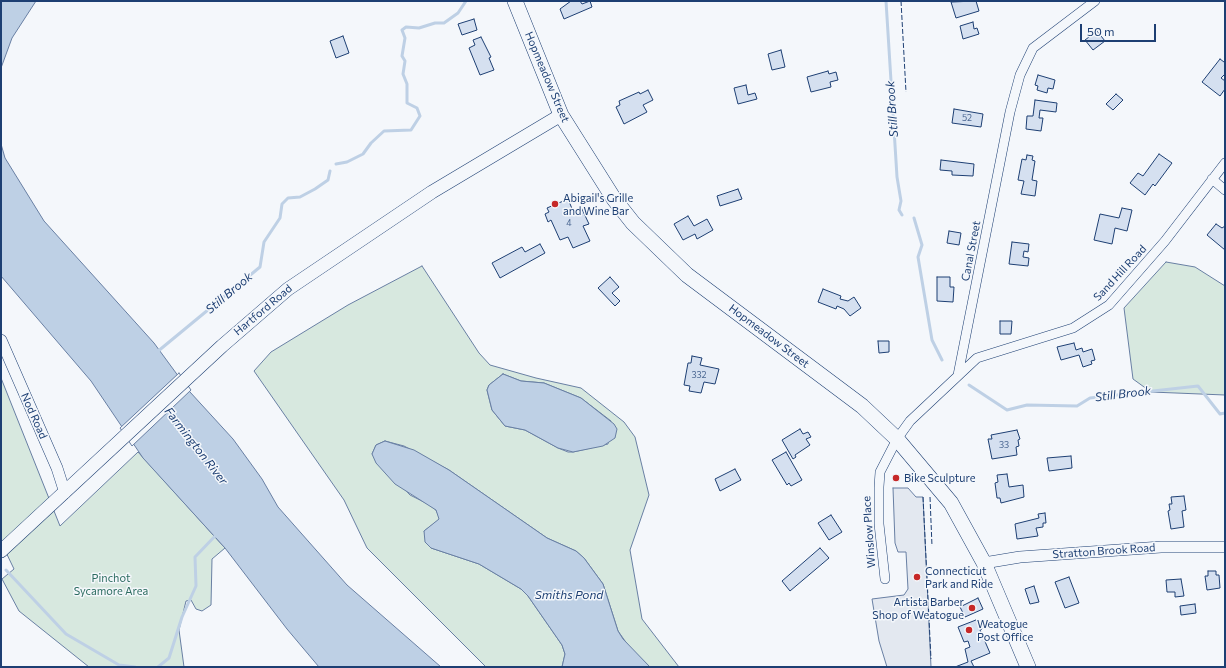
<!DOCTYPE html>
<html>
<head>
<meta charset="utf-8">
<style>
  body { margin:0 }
  #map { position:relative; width:1226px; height:668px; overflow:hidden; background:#f4f7fb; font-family:Commissioner,sans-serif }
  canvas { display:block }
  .frame { position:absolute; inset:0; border:2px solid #1d3f73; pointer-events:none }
  .scale { position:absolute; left:1080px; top:24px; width:76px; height:18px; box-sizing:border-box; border:2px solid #1d3f73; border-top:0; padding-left:5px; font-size:12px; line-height:14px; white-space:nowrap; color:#1d3f73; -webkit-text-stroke:3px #f4f7fb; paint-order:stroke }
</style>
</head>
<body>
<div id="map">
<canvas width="1226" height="668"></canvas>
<div class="frame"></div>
<div class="scale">50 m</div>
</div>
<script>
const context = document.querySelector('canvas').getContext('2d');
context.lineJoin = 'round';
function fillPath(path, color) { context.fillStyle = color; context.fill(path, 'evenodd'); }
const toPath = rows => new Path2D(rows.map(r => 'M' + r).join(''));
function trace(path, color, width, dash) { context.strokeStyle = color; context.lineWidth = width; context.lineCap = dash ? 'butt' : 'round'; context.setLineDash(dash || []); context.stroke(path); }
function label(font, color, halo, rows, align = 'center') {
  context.font = font + ' Commissioner,sans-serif'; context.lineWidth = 3; context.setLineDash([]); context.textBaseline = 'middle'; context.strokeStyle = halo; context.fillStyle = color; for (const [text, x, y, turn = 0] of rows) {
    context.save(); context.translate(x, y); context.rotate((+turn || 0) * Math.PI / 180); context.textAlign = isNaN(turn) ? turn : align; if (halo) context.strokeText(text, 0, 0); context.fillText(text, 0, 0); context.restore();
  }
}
const green = toPath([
  [1166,262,1195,267,1225,286,1225,395,1151,392,1133,379,1124,308,1166,262],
  [422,266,479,353,490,365,536,378,581,388,624,422,635,437,649,495,630,550,642,619,679,667,650,667,630,648,618,631,603,584,584,558,576,551,547,538,449,470,404,446,385,441,376,445,372,454,410,495,428,504,436,510,440,519,424,531,431,548,479,564,521,589,528,596,562,645,565,654,562,667,486,667,367,548,344,500,254,371,271,352,348,305,422,266],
  [503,374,521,381,544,383,581,398,611,421,608,444,573,452,568,452,558,448,525,430,505,426,492,410,487,390,489,385,503,374],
  [1,378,60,526,138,452,225,548,212,559,211,605,202,611,196,609,191,600,186,601,179,630,184,667,89,667,19,611,2,579,14,569,1,542,1,378]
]);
fillPath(green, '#d7e8df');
trace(green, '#687fa3', 1);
const parking = toPath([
  [893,488,908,488,916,497,923,497,931,667,887,667,879,641,872,599,904,595,908,589,906,552,898,552,895,543,893,488]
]);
fillPath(parking, '#e3e8f0');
trace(parking, '#687fa3', 1);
const water = toPath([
  [1,1,36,1,12,38,1,68,1,1],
  [1,144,5,158,44,221,154,343,190,392,233,439,262,479,278,507,347,585,441,667,319,667,287,629,225,548,143,458,91,381,1,276,1,144],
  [503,374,521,381,544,383,581,398,614,424,617,429,615,438,603,446,573,452,558,448,525,430,505,426,492,410,487,390,489,385,503,374],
  [385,441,414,450,449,470,547,538,576,551,584,558,603,584,618,631,623,639,650,667,562,667,565,654,562,645,528,596,521,589,479,564,431,548,425,542,424,531,439,519,436,510,395,484,376,463,372,454,376,445,385,441]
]);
fillPath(water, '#bed0e5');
trace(water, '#687fa3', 1);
const pier = toPath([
  [179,373,191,390,132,446,120,428,179,373]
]);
fillPath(pier, '#f4f7fb');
trace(pier, '#687fa3', 1);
trace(toPath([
  [886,1,897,177,901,201,899,210,902,215],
  [336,164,347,162,363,154,371,143,384,131,411,130,420,116,417,108,407,103,407,84,403,74,405,61,402,56,405,38,402,30,406,27,419,28,435,23,444,23,458,13,466,1],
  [914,218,922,245,918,257,932,340,942,360],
  [157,352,260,267,264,242,280,218,282,204,288,198,300,197,315,189,328,180,330,171],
  [969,385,1007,410,1027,405,1077,406,1090,398,1198,386,1220,414,1225,413],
  [6,570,66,634,119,665,135,667],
  [158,667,169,658,182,617,196,586,195,557,217,534]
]), '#bed0e5', 3);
const building = toPath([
  [571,1,580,1,582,4,590,1,592,7,564,19,560,9,571,1],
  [976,1,979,11,956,18,951,2,976,1],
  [474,19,477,30,462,35,458,24,474,19],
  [973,22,974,29,977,28,979,34,963,39,960,26,973,22],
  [1097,31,1105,41,1093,50,1085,40,1097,31],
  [343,36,349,53,336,58,330,41,343,36],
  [481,37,491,57,489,58,494,70,480,75,469,48,475,45,473,40,481,37],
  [781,50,785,67,772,70,768,54,781,50],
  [1220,59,1224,62,1225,61,1225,74,1221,78,1225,81,1225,89,1220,96,1202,82,1220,59],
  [828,71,829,74,836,72,838,80,830,82,831,87,811,92,807,77,828,71],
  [1038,75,1055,80,1053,89,1048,88,1047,93,1037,90,1038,86,1035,85,1038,75],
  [746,85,748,95,755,93,757,99,738,104,734,88,746,85],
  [648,90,653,100,643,105,647,112,624,124,616,107,620,105,619,101,639,92,640,94,648,90],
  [1116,94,1123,100,1113,110,1106,104,1116,94],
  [1035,100,1057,103,1056,112,1040,110,1039,118,1043,118,1041,131,1026,129,1027,116,1033,116,1035,100],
  [954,109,983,114,981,127,952,123,954,109],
  [1159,154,1172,163,1155,186,1153,184,1145,195,1130,183,1138,173,1143,176,1159,154],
  [1027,155,1033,156,1032,160,1035,161,1032,180,1037,181,1035,196,1021,194,1024,181,1018,180,1022,159,1026,160,1027,155],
  [941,160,974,164,973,176,952,175,952,171,940,170,941,160],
  [738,189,742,199,720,206,717,196,738,189],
  [568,199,573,211,581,207,589,224,583,226,590,241,573,248,568,237,560,240,551,220,548,222,545,214,549,212,547,208,568,199],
  [1122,208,1132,210,1127,231,1115,228,1112,244,1094,240,1100,214,1119,218,1122,208],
  [688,216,694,226,707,219,713,230,697,239,695,234,683,240,674,224,688,216],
  [1216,224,1222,228,1225,226,1225,250,1207,235,1216,224],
  [949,231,961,233,959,245,947,243,949,231],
  [1012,242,1029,244,1028,252,1024,251,1023,257,1029,258,1028,266,1009,264,1012,242],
  [540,244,545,253,500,278,492,263,522,247,525,252,540,244],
  [610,277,619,287,612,293,620,301,615,306,598,288,610,277],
  [937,277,950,277,950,287,954,287,953,302,937,301,937,277],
  [823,289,841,296,840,299,848,301,854,297,861,308,850,316,844,309,837,306,836,309,818,302,823,289],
  [1000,321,1012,321,1011,334,1000,334,1000,321],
  [878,341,889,341,889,352,879,353,878,341],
  [1074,343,1076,350,1082,348,1083,352,1092,349,1095,360,1091,361,1092,364,1083,367,1079,355,1061,360,1057,347,1074,343],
  [692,356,702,358,700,365,719,369,715,384,704,382,701,393,689,391,690,386,684,385,688,363,691,363,692,356],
  [800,429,803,434,808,432,811,437,806,439,810,445,795,455,796,457,793,459,782,440,800,429],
  [1017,430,1020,439,1018,440,1019,446,1016,447,1017,455,992,459,988,439,992,439,991,435,1017,430],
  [786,452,802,480,791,486,789,483,787,485,772,460,786,452],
  [1071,456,1072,468,1049,471,1047,458,1071,456],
  [735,469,741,480,720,491,715,479,735,469],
  [1007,474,1009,487,1023,485,1024,497,1001,503,1000,498,997,498,995,483,998,482,997,475,1007,474],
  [1184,496,1186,510,1182,511,1184,527,1171,529,1168,511,1170,510,1169,504,1172,504,1171,497,1184,496],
  [1045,513,1046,523,1043,523,1043,527,1036,528,1038,536,1017,539,1015,524,1039,518,1038,514,1045,513],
  [831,515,842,532,829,540,818,523,831,515],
  [820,548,829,558,790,591,782,581,820,548],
  [1208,571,1216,571,1216,575,1219,575,1220,588,1207,590,1205,576,1208,576,1208,571],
  [1069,577,1079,603,1065,608,1055,582,1069,577],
  [1181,579,1184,596,1175,597,1175,592,1167,592,1166,580,1181,579],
  [1034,586,1039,602,1030,604,1025,589,1034,586],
  [978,598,983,609,965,617,960,607,978,598],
  [1195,604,1196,613,1181,615,1180,606,1195,604],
  [976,620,982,629,980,630,990,653,971,661,974,667,955,667,968,662,965,649,970,647,968,641,964,642,958,627,976,620]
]);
fillPath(building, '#d5e0f0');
trace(building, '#1d3f73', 1);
const minor = toPath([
  [1212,179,1225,190],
  [958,375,1010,112,1020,75,1033,48,1095,1],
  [885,579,879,524,879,487,880,472,897,439,910,421,977,358,1073,328,1109,305,1165,241,1225,163]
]);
const tertiary = toPath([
  [1,340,57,468,65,493],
  [984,563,1020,557,1161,547,1225,547]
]);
const secondary = toPath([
  [1,551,222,346,288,289,432,192,561,115]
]);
const trunk = toPath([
  [515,1,561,115,614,199,633,223,687,275,862,406,897,439,951,503,984,563,1028,667]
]);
trace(minor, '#1d3f73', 10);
trace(tertiary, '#1d3f73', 12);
trace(secondary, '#1d3f73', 14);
trace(trunk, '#1d3f73', 16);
trace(minor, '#f4f7fb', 9);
trace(tertiary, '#f4f7fb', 11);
trace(secondary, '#f4f7fb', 13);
trace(trunk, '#f4f7fb', 15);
trace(toPath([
  [901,1,906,92],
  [923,497,931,659],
  [930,497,932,546]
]), '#1d3f73', 1, [5, 2]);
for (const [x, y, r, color] of [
  [555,204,4,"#c62828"],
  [896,478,4,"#c62828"],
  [917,577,4,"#c62828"],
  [972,608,4,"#c62828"],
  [969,630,4,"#c62828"]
]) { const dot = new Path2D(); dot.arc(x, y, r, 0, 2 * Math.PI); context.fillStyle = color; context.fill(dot); trace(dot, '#f4f7fb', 1.5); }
label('9px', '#4b6792', null, [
  ["52",967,118],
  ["4",569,223],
  ["332",699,375],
  ["33",1004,445]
]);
label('11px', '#1d3f73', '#f4f7fb', [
  ["Hopmeadow Street",547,77,67],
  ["Canal Street",971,251,-79],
  ["Sand Hill Road",1120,273,-47],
  ["Hartford Road",263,310,-40],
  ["Hopmeadow Street",769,336,37],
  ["Nod Road",34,416,66],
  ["Winslow Place",869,532,-94],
  ["Stratton Brook Road",1104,551,-4]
]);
label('11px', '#1d3f73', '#f4f7fb', [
  ["Abigail's Grille",563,198],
  ["and Wine Bar",563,211],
  ["Bike Sculpture",904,478],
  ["Connecticut",925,571],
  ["Park and Ride",925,584],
  ["Artista Barber",964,602,"right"],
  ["Shop of Weatogue",964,615,"right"],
  ["Weatogue",977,624],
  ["Post Office",977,637]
], 'left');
label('11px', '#2c6c60', '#f4f7fb', [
  ["Pinchot",111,578],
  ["Sycamore Area",111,591]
]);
label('italic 12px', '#1d3f73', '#f4f7fb', [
  ["Still Brook",892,109,-94],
  ["Still Brook",229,293,-40],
  ["Still Brook",1123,394,-7],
  ["Farmington River",196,446,52],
  ["Smiths Pond",569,595]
]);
</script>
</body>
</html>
